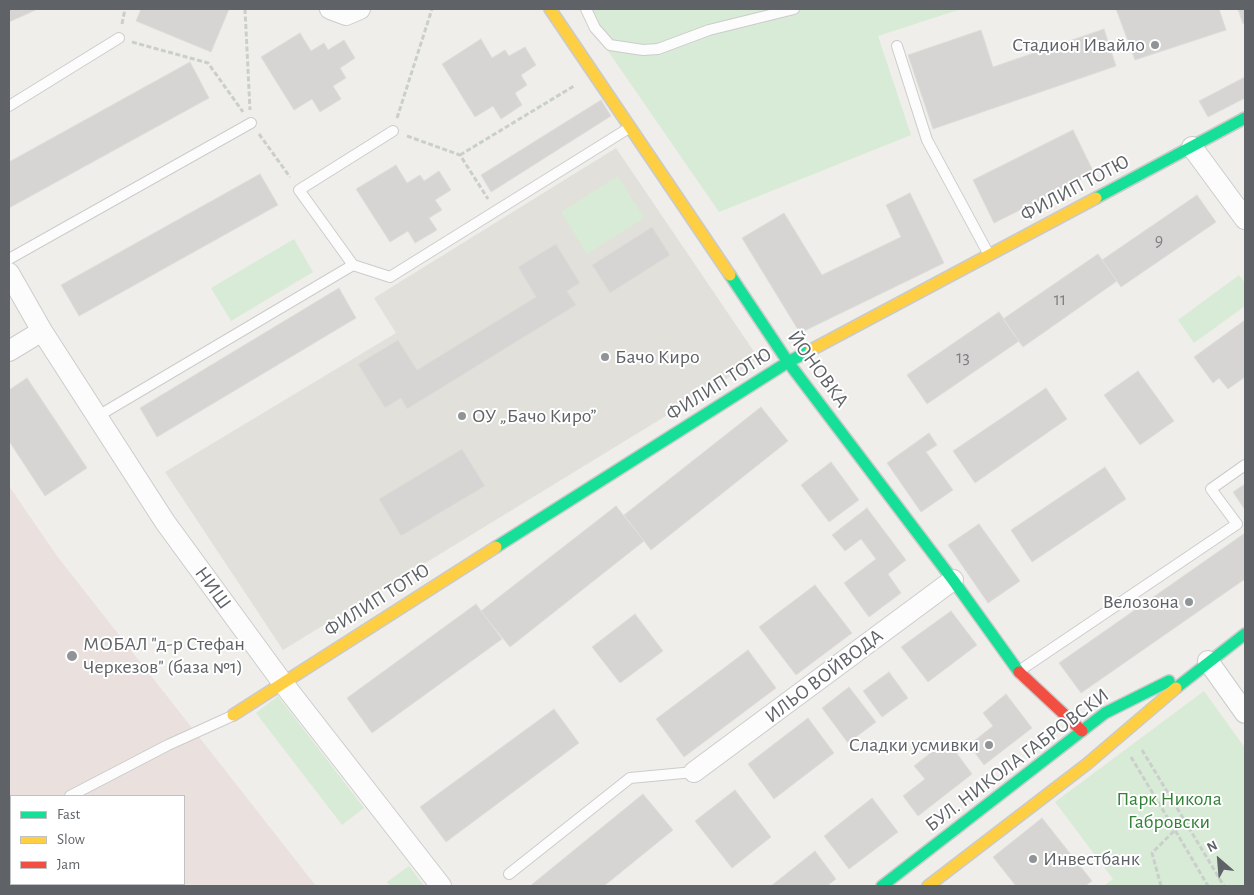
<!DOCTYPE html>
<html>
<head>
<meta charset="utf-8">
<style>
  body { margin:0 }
  #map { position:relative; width:1254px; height:895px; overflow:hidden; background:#efeeea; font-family:"Alegreya Sans",sans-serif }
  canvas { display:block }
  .frame { position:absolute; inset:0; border:10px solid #5f6368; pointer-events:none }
  .legend { position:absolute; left:10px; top:795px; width:175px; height:90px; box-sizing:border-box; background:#fff; border:1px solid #bfc1c3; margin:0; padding:6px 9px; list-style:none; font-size:15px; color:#5f6368 }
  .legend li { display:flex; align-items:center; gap:10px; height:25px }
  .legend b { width:25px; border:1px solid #bfc1c3 }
  .north { position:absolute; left:1194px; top:835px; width:50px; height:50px; -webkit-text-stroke:4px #fff; paint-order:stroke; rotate:333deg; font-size:14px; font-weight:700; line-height:20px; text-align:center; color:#5f6368 }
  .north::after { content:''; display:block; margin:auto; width:18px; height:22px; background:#5f6368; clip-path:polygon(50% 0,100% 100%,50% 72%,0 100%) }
</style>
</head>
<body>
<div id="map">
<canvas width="1254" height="895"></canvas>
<div class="frame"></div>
<ul class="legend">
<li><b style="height:6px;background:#16e098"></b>Fast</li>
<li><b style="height:6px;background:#ffcf43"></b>Slow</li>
<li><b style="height:6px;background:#f24e42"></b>Jam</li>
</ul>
<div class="north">N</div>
</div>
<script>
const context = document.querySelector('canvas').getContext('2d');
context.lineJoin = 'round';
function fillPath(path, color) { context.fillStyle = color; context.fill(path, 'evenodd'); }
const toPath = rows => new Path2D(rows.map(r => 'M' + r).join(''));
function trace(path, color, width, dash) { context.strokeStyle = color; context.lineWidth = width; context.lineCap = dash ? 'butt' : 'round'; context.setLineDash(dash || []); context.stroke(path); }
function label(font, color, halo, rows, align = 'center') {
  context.font = font + ' "Alegreya Sans",sans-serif'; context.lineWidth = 4; context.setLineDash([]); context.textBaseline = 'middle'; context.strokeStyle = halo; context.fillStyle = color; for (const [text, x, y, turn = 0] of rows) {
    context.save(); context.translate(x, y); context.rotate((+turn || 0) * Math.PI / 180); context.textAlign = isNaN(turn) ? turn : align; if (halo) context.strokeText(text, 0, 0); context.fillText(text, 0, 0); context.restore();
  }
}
fillPath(toPath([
  [616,148,759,359,283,650,165,472,396,333,374,298]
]), '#e2e0da');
fillPath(toPath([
  [9,486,57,556,316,886,9,886],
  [11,796,184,796,184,884,11,884]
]), '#eae0de');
fillPath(toPath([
  [579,9,961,9,878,36,911,135,719,212],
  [618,176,644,218,587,254,561,212],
  [294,239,313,272,231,321,211,288],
  [1239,275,1245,283,1245,306,1194,343,1178,320],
  [1204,691,1245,748,1245,886,1104,886,1113,879,1055,802],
  [278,696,364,808,342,825,256,713],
  [409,866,424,886,390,886,387,882]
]), '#d8ebd6');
const building = toPath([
  [9,9,38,9,9,22,9,9],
  [141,9,229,9,211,52,136,21,141,9],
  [1116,9,1219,9,1226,30,1135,60,1116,9],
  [1238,9,1245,9,1245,23,1243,24,1238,9],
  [1104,29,1116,66,933,129,908,55,981,30,993,67,1104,29],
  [300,33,311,51,324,43,328,50,344,40,355,58,340,68,346,78,333,86,341,99,320,112,312,99,294,110,261,57,300,33],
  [481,39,492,58,505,50,509,56,525,47,536,65,521,75,527,85,515,93,522,105,501,119,493,106,475,117,442,64,481,39],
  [190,62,209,98,9,208,9,162,190,62],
  [1245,77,1245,98,1208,117,1199,101,1245,77],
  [601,100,611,116,491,192,481,175,601,100],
  [1073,130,1094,173,994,223,973,180,1073,130],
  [396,165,407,183,420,175,424,181,439,171,451,190,435,200,442,210,429,218,437,230,415,243,408,231,390,242,356,189,396,165],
  [260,174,278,205,79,316,61,285,260,174],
  [910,193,944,263,800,333,742,238,784,213,822,275,901,237,886,205,910,193],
  [1197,195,1216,222,1121,287,1102,260,1197,195],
  [652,227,670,255,610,293,592,265,652,227],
  [556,244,580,283,567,291,576,305,407,409,401,398,385,408,358,364,398,340,417,370,536,297,518,267,556,244],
  [1098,254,1117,281,1023,347,1003,319,1098,254],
  [339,288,356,318,157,437,140,408,339,288],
  [999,312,1019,341,927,404,907,375,999,312],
  [1245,320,1245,377,1228,389,1219,378,1213,383,1194,357,1245,320],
  [1138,371,1174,421,1140,445,1104,395,1138,371],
  [27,378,87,468,45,496,9,441,9,390,27,378],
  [1046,388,1067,419,975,483,953,451,1046,388],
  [761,407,788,441,651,550,624,515,761,407],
  [929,433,937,445,926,452,953,490,921,512,887,463,929,433],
  [462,449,485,486,401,536,379,499,462,449],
  [831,462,859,500,829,522,801,485,831,462],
  [1105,467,1126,499,1032,562,1011,530,1105,467],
  [1245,484,1245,510,1233,492,1245,484],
  [616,506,644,541,510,647,481,611,616,506],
  [867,508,906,560,888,574,901,593,869,617,844,583,876,559,861,539,845,551,832,535,867,508],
  [979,524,1020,581,988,603,948,545,979,524],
  [1245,533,1245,579,1081,693,1059,663,1245,533],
  [815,585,852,633,796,675,759,627,815,585],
  [476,604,502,639,372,733,347,698,476,604],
  [951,611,977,645,928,682,901,647,951,611],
  [635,614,663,651,620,683,592,647,635,614],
  [748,650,776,688,684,757,656,719,748,650],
  [889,672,908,698,882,717,863,691,889,672],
  [849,687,876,722,848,743,822,708,849,687],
  [1006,694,1032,728,984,765,969,745,993,726,983,713,1006,694],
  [554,709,579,743,446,842,420,807,554,709],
  [808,718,834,753,774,799,748,764,808,718],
  [947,740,972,774,918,816,903,796,925,779,914,766,947,740],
  [735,790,771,837,732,868,695,821,735,790],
  [643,794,673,830,604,886,530,886,643,794],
  [872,798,898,832,849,869,824,836,872,798],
  [1042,818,1092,881,1085,886,1016,886,993,857,1042,818],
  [815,851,836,879,827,886,771,886,815,851]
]);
fillPath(building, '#d6d5d3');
trace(building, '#deddd9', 1);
const lane = toPath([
  [586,9,595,28,610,45,643,50,658,49,709,30,794,9],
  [897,46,927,140,988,253],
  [9,106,119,38],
  [9,259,251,123],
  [353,265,299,190,393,131],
  [98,416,353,265,390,277,629,128],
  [1019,671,1237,524,1211,489,1245,465],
  [70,796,168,745,232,716],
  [9,828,11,827],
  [509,874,630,778,694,772]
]);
const street = toPath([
  [330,9,346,15,360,9],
  [1192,147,1245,219],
  [9,273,42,331,165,522,282,682,441,886],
  [9,351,42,331],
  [1208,661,1245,713],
  [694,772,953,580]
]);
const fast = toPath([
  [1096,198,1245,118],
  [730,275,788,362,953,580,1019,672],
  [496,547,788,362,811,350],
  [1176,688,1245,634],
  [882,886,1105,713,1169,681]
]);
const slow = toPath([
  [550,9,730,275],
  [811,350,1096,198],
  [233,715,496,547],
  [928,886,1087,764,1176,688]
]);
const jam = toPath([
  [1019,672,1082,731]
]);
trace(lane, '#cbcccc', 12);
trace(street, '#cbcccc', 22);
trace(fast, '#cacacb', 14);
trace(slow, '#cacacb', 14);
trace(jam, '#cacacb', 14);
trace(toPath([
  [245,9,250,110],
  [122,24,125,9],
  [132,42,208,63,243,112],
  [397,118,432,9],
  [259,134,290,177],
  [407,136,460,155,488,199],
  [460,155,574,86],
  [1142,750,1224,886],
  [1131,757,1175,830],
  [1161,886,1152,853,1175,830,1208,886]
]), '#cacfcc', 3, [5, 2.5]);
trace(lane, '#fdfcfc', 10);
trace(street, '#fdfcfc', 20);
trace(fast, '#16e098', 11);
trace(slow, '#ffcf43', 11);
trace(jam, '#f24e42', 11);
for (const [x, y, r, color] of [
  [1155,45,5,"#919496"],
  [605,357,5,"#919496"],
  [462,416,5,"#919496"],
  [1189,602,5,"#919496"],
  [72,656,6,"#919496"],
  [989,745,5,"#919496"],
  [1033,859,5,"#919496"]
]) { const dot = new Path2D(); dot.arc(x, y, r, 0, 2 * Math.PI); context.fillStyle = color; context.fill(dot); trace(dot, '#fff', 2); }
label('18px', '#7e8184', null, [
  ["9",1159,241],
  ["11",1060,300],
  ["13",963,358]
]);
label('20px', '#5f6368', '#fff', [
  ["Стадион Ивайло",1145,45,"right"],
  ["Бачо Киро",615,357],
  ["ОУ „Бачо Киро”",472,416],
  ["Велозона",1179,602,"right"],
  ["МОБАЛ \"д-р Стефан",83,644],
  ["Черкезов\" (база №1)",83,667],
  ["Сладки усмивки",979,745,"right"],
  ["Инвестбанк",1043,859]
], 'left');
label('20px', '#5f6368', '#fff', [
  ["ФИЛИП ТОТЮ",1075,188,-28],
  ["ЙОНОВКА",818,369,54],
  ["ФИЛИП ТОТЮ",719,384,-32],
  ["НИШ",213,588,54],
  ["ФИЛИП ТОТЮ",377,600,-32],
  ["ИЛЬО ВОЙВОДА",824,676,-37],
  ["БУЛ. НИКОЛА ГАБРОВСКИ",1017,760,-37]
]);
label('20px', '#348238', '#fff', [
  ["Парк Никола",1169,799],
  ["Габровски",1169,822]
]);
</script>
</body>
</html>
